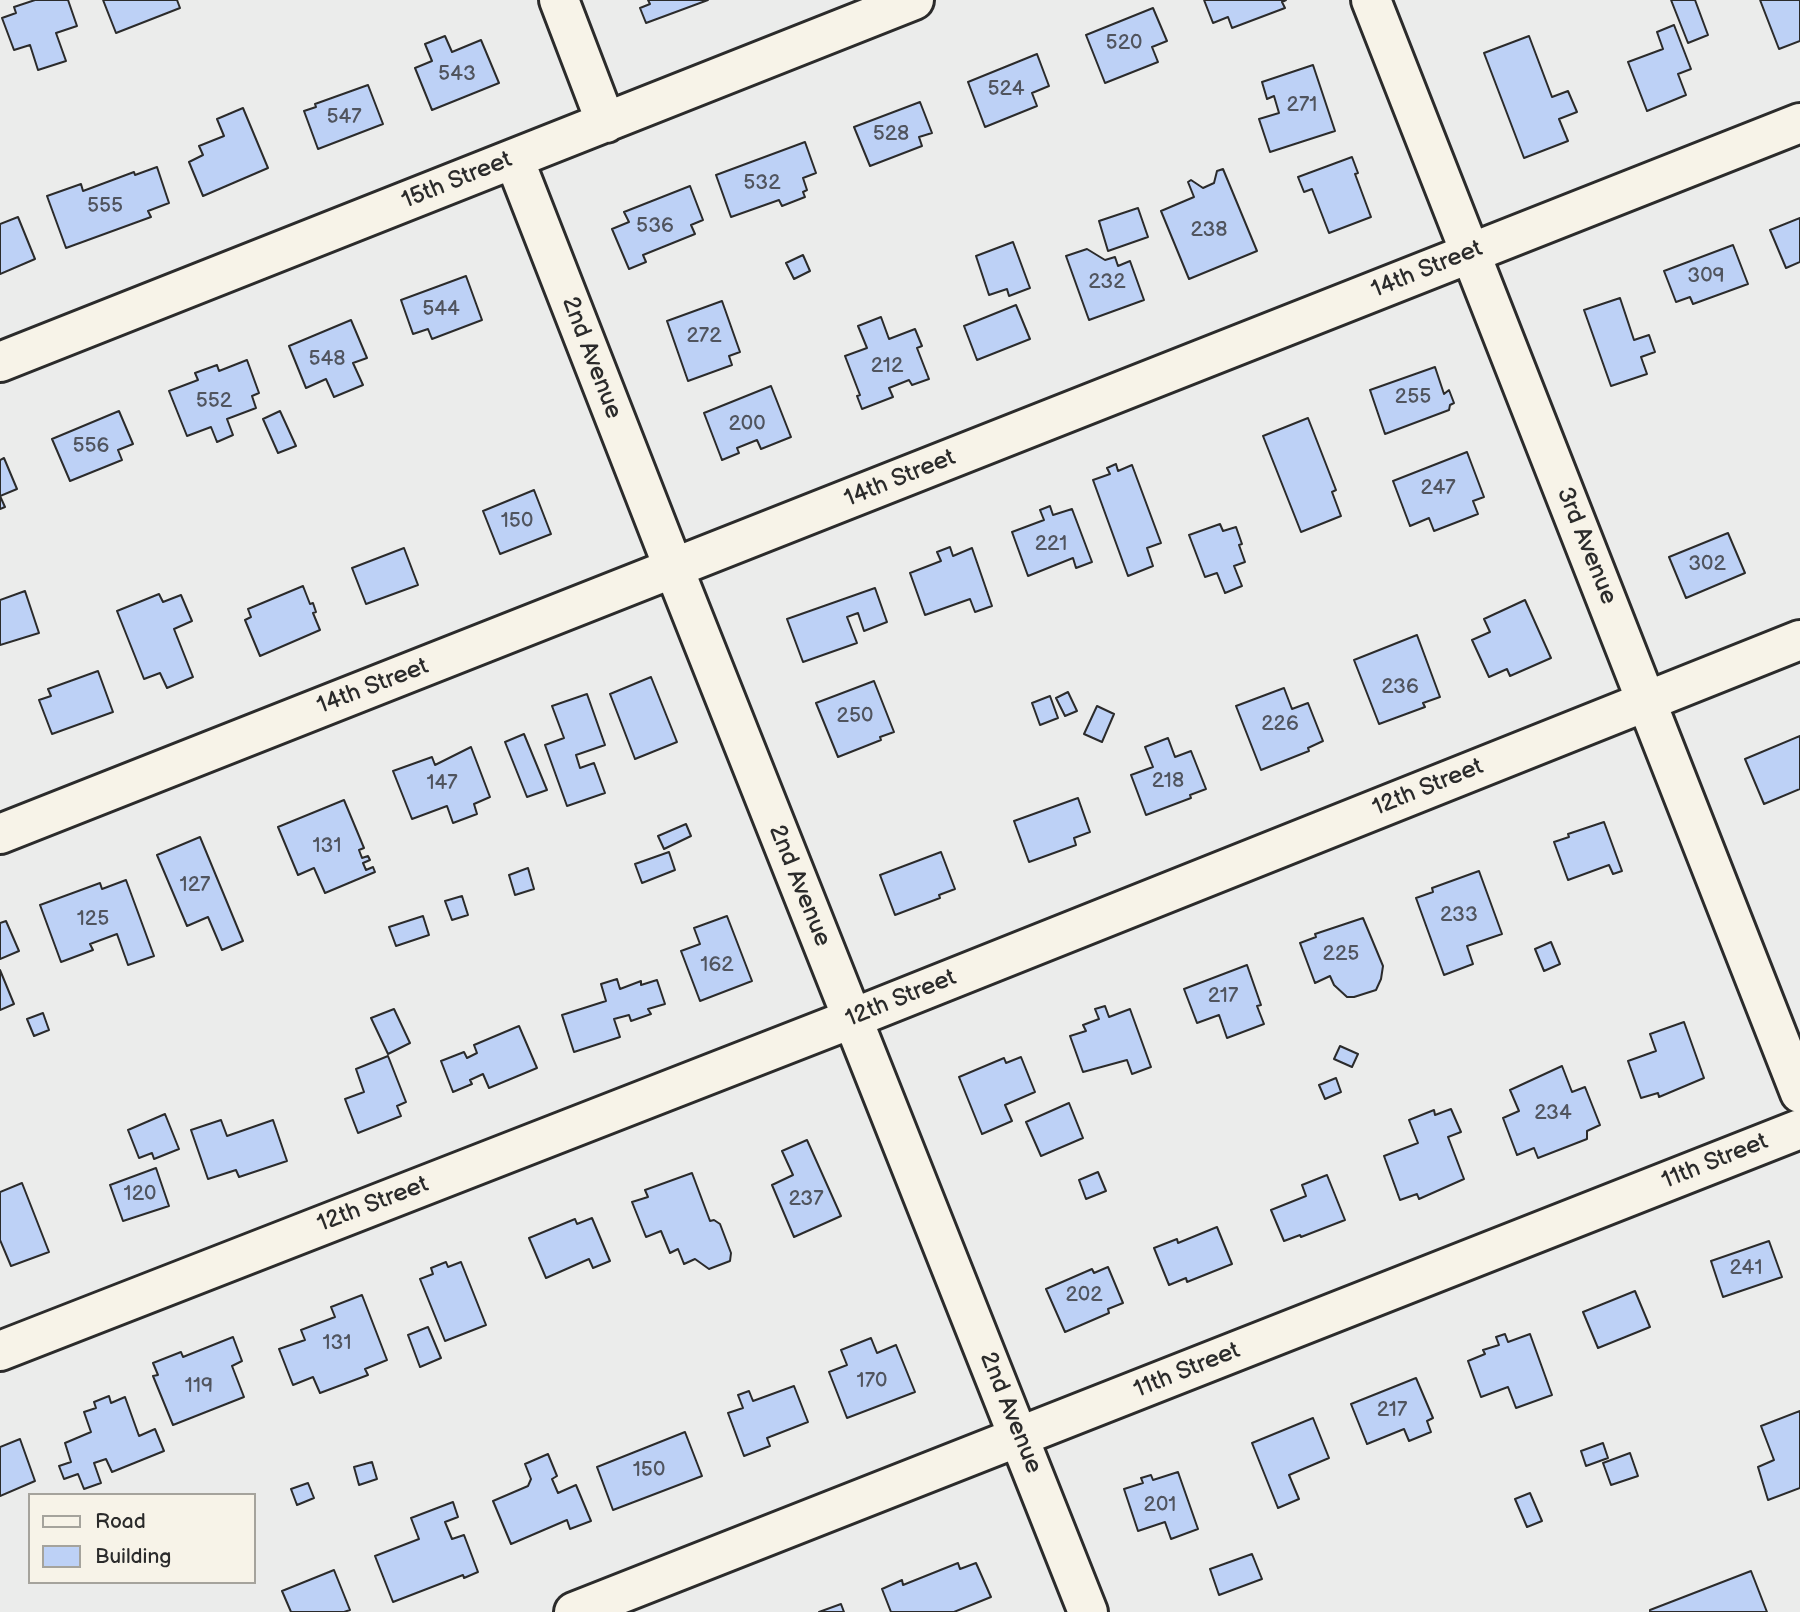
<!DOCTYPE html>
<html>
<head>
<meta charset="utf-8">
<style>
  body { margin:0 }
  #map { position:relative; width:1800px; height:1612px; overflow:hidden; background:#ebeceb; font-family:"Balsamiq Sans",sans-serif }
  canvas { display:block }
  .legend { position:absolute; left:28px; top:1493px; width:228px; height:91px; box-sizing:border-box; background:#f7f3e8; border:2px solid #a5a39c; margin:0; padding:9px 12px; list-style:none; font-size:21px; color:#2b2b2b }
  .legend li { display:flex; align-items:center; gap:14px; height:35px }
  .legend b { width:35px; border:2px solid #a5a39c }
</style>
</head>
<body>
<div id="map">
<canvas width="1800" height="1612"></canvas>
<ul class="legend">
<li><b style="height:9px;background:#f7f3e8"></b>Road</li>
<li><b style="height:19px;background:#bdd1f6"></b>Building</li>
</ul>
</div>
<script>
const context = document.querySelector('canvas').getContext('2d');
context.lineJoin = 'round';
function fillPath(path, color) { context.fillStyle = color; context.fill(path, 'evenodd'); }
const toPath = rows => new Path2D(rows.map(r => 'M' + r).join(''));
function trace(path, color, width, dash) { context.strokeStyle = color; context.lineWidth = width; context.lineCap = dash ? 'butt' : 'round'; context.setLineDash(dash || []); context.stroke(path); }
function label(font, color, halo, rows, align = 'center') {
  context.font = font + ' "Balsamiq Sans",sans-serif'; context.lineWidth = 5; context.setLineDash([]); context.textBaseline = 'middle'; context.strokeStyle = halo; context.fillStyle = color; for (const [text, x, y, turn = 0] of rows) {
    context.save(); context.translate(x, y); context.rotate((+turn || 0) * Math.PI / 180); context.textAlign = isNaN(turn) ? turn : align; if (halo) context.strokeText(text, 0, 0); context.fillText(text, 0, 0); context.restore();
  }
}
const building = toPath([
  [35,0,68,0,77,26,56,33,66,61,38,70,30,45,14,50,2,18,16,13,14,7,35,0],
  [103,0,177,0,180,8,116,33,103,0],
  [648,0,708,0,646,23,640,8,650,4,648,0],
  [1204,0,1286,0,1282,2,1285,8,1232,28,1228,17,1213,23,1204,0],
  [1671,0,1695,0,1708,35,1688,43,1671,0],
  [1760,0,1800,0,1800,41,1779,49,1760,0],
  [1153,8,1167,41,1152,47,1158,62,1105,83,1086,35,1153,8],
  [1674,25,1691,69,1678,74,1686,95,1647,111,1628,62,1663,49,1657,32,1674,25],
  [445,36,452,52,481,40,499,83,432,110,415,68,432,61,425,44,445,36],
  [1529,36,1552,97,1568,91,1577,112,1559,119,1568,141,1524,158,1484,53,1529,36],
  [1037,54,1049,86,1032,93,1037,106,985,127,968,82,1037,54],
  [1313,65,1335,131,1270,152,1259,119,1279,113,1274,96,1267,99,1262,82,1313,65],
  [368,85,383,124,318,149,304,111,316,107,315,104,368,85],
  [920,102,932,133,919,137,922,146,870,166,854,127,920,102],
  [243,108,268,168,203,196,189,162,203,155,199,146,224,136,217,119,243,108],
  [805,142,816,173,803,178,807,190,803,192,805,197,782,206,779,200,731,217,716,175,805,142],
  [1352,157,1358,173,1355,174,1371,217,1329,233,1312,189,1304,192,1298,177,1352,157],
  [157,167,169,203,148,211,151,217,66,248,47,196,81,184,83,191,134,172,135,175,157,167],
  [1223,169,1257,251,1189,279,1161,211,1194,197,1188,182,1191,180,1203,188,1214,183,1217,171,1223,169],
  [690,186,703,220,691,225,695,234,643,255,646,262,629,269,612,229,629,222,624,212,690,186],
  [1138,208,1148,237,1108,251,1099,221,1138,208],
  [18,217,35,259,0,274,0,224,18,217],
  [1800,218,1800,262,1786,268,1770,230,1800,218],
  [1013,242,1030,288,1009,296,1007,289,989,295,976,256,1013,242],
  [1733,245,1748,284,1693,304,1690,297,1676,302,1664,271,1733,245],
  [1087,249,1105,260,1115,257,1118,266,1130,261,1144,300,1089,320,1066,256,1087,249],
  [803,255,810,271,794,279,786,263,803,255],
  [466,276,482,320,432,339,428,329,413,334,401,300,466,276],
  [1620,298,1634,340,1649,335,1655,352,1641,357,1647,374,1611,386,1584,310,1620,298],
  [722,301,740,352,729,356,732,365,688,381,667,321,722,301],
  [1016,305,1030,339,977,360,964,326,1016,305],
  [881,317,889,339,915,329,922,346,917,348,929,379,912,385,909,380,889,388,893,397,862,409,857,396,860,395,845,356,867,348,858,326,881,317],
  [351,320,367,358,353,363,363,385,334,397,326,379,306,388,289,346,351,320],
  [247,360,259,393,252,396,256,408,227,419,233,435,217,442,211,427,187,436,169,391,198,380,195,373,217,365,219,371,247,360],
  [1435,367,1444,394,1449,390,1454,403,1450,405,1449,410,1385,434,1370,390,1435,367],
  [771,386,791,437,761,449,757,440,737,448,739,453,722,460,704,413,771,386],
  [119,411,133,444,118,450,122,460,70,481,52,439,119,411],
  [280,411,296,446,278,453,263,419,280,411],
  [1308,418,1336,490,1332,492,1341,516,1301,532,1263,436,1308,418],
  [1467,452,1484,497,1473,501,1478,514,1434,531,1429,518,1410,526,1393,481,1467,452],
  [4,458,17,489,0,496,5,507,0,509,0,460,4,458],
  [1116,464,1118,471,1132,465,1161,543,1147,548,1153,566,1128,576,1093,480,1110,474,1107,468,1116,464],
  [534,490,551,534,500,554,483,511,534,490],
  [1050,506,1053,515,1072,509,1092,562,1076,568,1073,558,1028,576,1012,532,1044,520,1040,510,1050,506],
  [1220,524,1223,531,1236,527,1242,544,1239,545,1245,562,1234,566,1242,586,1225,593,1217,573,1205,577,1189,535,1220,524],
  [1728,533,1745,573,1686,598,1669,557,1728,533],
  [950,547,953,556,972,548,992,606,975,612,970,599,925,615,910,573,941,561,937,552,950,547],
  [404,548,418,585,366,604,352,568,404,548],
  [303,586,310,604,313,603,316,612,313,613,320,630,260,656,245,620,251,617,248,609,303,586],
  [875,588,887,622,864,631,858,613,847,617,857,643,803,662,787,619,875,588],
  [25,591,39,633,0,645,0,600,25,591],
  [159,594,163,602,181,595,192,621,174,629,193,677,167,688,160,673,144,679,117,611,159,594],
  [1525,600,1551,658,1510,676,1507,669,1489,677,1472,640,1490,632,1484,619,1525,600],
  [1417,635,1440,697,1423,703,1425,707,1379,724,1354,660,1417,635],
  [98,671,113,712,52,734,39,700,51,696,48,689,98,671],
  [651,677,677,742,635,759,610,694,651,677],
  [874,681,894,732,880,737,881,740,838,757,816,703,874,681],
  [1284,688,1292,709,1308,703,1323,741,1308,748,1309,751,1261,770,1236,706,1284,688],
  [1068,692,1077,711,1065,716,1056,698,1068,692],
  [587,694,605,745,576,755,580,768,594,763,605,793,567,806,545,745,564,738,552,706,587,694],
  [1050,696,1058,718,1040,725,1032,703,1050,696],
  [1097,706,1114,714,1102,742,1084,734,1097,706],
  [524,734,547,790,527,797,505,742,524,734],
  [1800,736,1800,789,1764,804,1745,759,1800,736],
  [1168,738,1175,757,1191,751,1206,789,1190,795,1191,798,1146,815,1131,775,1153,767,1145,747,1168,738],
  [471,747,490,797,474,804,477,814,453,823,447,806,412,819,393,771,432,757,435,765,471,747],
  [1078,798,1090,832,1074,838,1076,845,1029,862,1014,821,1078,798],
  [344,800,364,848,359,850,362,858,368,856,370,860,363,863,366,870,373,867,375,872,325,893,314,868,298,875,278,827,344,800],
  [1604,822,1622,871,1613,874,1609,865,1568,880,1554,842,1569,837,1568,834,1604,822],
  [686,824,691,836,664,849,658,836,686,824],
  [200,837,243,941,222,950,208,917,187,926,157,855,200,837],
  [669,852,675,870,642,883,635,864,669,852],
  [941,852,955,889,939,895,940,898,895,915,880,875,941,852],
  [528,868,534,889,515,895,509,875,528,868],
  [1479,871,1502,934,1467,946,1473,964,1444,975,1416,898,1433,892,1432,888,1479,871],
  [126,880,154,956,128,965,117,934,90,944,93,950,61,962,40,905,100,883,102,889,126,880],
  [462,896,468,915,452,920,445,901,462,896],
  [423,916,429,935,396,946,389,927,423,916],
  [727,916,752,981,700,1001,681,951,700,944,694,928,727,916],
  [1363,918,1383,966,1381,979,1376,990,1354,997,1347,997,1334,985,1330,976,1315,983,1300,943,1316,937,1315,934,1363,918],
  [6,921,19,951,0,959,0,923,6,921],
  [1551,942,1560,964,1544,971,1535,949,1551,942],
  [1247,965,1261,1005,1257,1006,1264,1024,1227,1038,1219,1015,1197,1023,1184,989,1247,965],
  [0,970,14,1004,0,1010,0,970],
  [617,979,620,989,641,981,641,985,657,980,665,1004,648,1009,651,1014,631,1021,629,1015,614,1019,620,1037,574,1052,562,1015,606,1001,601,984,617,979],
  [1105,1006,1109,1017,1130,1009,1151,1067,1132,1074,1127,1060,1083,1072,1070,1036,1086,1031,1083,1025,1099,1019,1095,1009,1105,1006],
  [394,1009,410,1043,388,1054,371,1018,394,1009],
  [43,1013,49,1030,34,1036,27,1019,43,1013],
  [1684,1022,1704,1078,1659,1097,1658,1093,1641,1098,1628,1061,1656,1051,1650,1034,1684,1022],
  [519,1026,537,1068,489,1088,483,1074,470,1080,472,1084,453,1092,441,1061,464,1052,467,1058,477,1053,474,1045,519,1026],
  [1340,1046,1358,1054,1352,1067,1334,1059,1340,1046],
  [388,1056,406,1102,397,1106,401,1116,358,1133,345,1099,364,1092,356,1069,388,1056],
  [1021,1057,1035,1092,1005,1105,1012,1121,982,1134,959,1077,1004,1058,1006,1063,1021,1057],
  [1562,1066,1572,1092,1585,1087,1600,1125,1587,1131,1587,1139,1538,1158,1534,1148,1517,1155,1503,1118,1519,1111,1510,1090,1562,1066],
  [1336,1078,1341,1092,1325,1099,1319,1085,1336,1078],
  [1069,1103,1083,1138,1041,1156,1026,1122,1069,1103],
  [1451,1109,1461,1132,1448,1137,1464,1179,1419,1199,1417,1194,1400,1200,1384,1156,1418,1143,1409,1120,1434,1110,1435,1115,1451,1109],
  [165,1114,179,1149,154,1159,152,1153,139,1158,128,1130,165,1114],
  [221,1120,227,1136,273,1120,287,1161,239,1177,236,1170,208,1179,191,1130,221,1120],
  [807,1140,841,1216,794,1237,772,1185,793,1175,782,1151,807,1140],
  [156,1168,169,1206,123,1221,110,1185,156,1168],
  [1098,1172,1106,1191,1086,1199,1079,1180,1098,1172],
  [692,1173,710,1221,714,1220,720,1224,731,1253,730,1261,709,1269,695,1259,684,1264,678,1249,670,1253,661,1231,646,1237,632,1202,648,1197,645,1190,692,1173],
  [1327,1175,1345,1220,1301,1237,1300,1235,1284,1241,1271,1210,1306,1196,1302,1185,1327,1175],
  [22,1183,49,1252,11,1266,0,1240,0,1192,22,1183],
  [592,1218,610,1261,593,1268,589,1259,546,1278,529,1238,575,1219,577,1224,592,1218],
  [1217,1227,1232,1264,1187,1282,1186,1278,1169,1285,1154,1248,1177,1239,1178,1243,1217,1227],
  [1769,1241,1782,1277,1723,1297,1711,1261,1769,1241],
  [446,1262,448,1267,461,1262,486,1325,445,1341,420,1279,433,1274,431,1268,446,1262],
  [1108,1267,1123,1303,1108,1309,1109,1313,1065,1332,1046,1289,1092,1269,1094,1273,1108,1267],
  [1635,1291,1650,1327,1598,1348,1583,1312,1635,1291],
  [362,1295,387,1360,365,1369,368,1375,320,1393,313,1377,293,1385,279,1349,305,1340,301,1330,335,1317,331,1307,362,1295],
  [428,1327,441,1358,420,1367,408,1335,428,1327],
  [1505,1334,1508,1342,1530,1334,1552,1395,1516,1408,1508,1387,1481,1397,1468,1361,1485,1354,1483,1350,1499,1345,1496,1337,1505,1334],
  [233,1337,242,1361,232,1366,244,1397,173,1425,153,1376,158,1375,153,1363,181,1352,183,1357,233,1337],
  [871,1338,877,1353,896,1345,915,1392,847,1418,829,1372,847,1365,841,1350,871,1338],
  [1416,1378,1433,1418,1427,1421,1431,1432,1409,1441,1404,1429,1367,1444,1351,1404,1416,1378],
  [794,1386,808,1422,767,1438,770,1446,744,1456,728,1413,743,1408,738,1395,749,1391,753,1401,794,1386],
  [109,1396,111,1403,125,1397,139,1436,155,1429,164,1451,112,1472,106,1459,94,1463,101,1483,84,1489,78,1474,64,1479,59,1466,71,1462,65,1443,91,1432,84,1412,96,1408,94,1402,109,1396],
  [1800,1411,1800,1488,1768,1500,1758,1467,1774,1460,1761,1426,1800,1411],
  [1313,1418,1329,1458,1289,1475,1299,1499,1278,1508,1252,1443,1313,1418],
  [685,1432,702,1476,613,1510,597,1467,685,1432],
  [20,1439,35,1481,0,1496,0,1447,20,1439],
  [1603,1443,1608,1458,1586,1466,1581,1451,1603,1443],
  [1630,1453,1638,1476,1611,1485,1603,1463,1630,1453],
  [548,1454,557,1476,552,1479,558,1493,576,1485,591,1521,570,1529,567,1520,511,1544,493,1501,528,1486,531,1479,525,1464,548,1454],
  [372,1462,377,1479,359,1485,354,1467,372,1462],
  [1178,1472,1198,1529,1171,1539,1165,1522,1138,1531,1124,1489,1143,1483,1141,1478,1151,1475,1153,1480,1178,1472],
  [308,1483,314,1498,297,1505,291,1489,308,1483],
  [1530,1493,1542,1521,1527,1527,1515,1499,1530,1493],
  [453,1502,458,1517,445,1522,452,1539,464,1535,478,1572,464,1578,463,1575,393,1602,375,1556,419,1539,411,1518,453,1502],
  [1252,1554,1262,1579,1219,1595,1210,1569,1252,1554],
  [958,1563,960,1569,976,1563,991,1597,954,1612,891,1612,882,1589,902,1580,903,1585,958,1563],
  [334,1570,350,1610,344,1612,291,1612,282,1591,334,1570],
  [1751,1571,1767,1612,1650,1612,1650,1610,1751,1571],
  [841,1604,844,1612,819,1612,841,1604]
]);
fillPath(building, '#bdd1f6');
trace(building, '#2b2b2b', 2);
const minor = toPath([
  [559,0,606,123],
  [1371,0,1800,1093],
  [514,159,674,569,1088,1612],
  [0,362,914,0],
  [0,834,1800,123],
  [0,1351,851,1019,1800,640],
  [574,1612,1800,1129]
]);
trace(minor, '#2b2b2b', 44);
trace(minor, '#f7f3e8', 38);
label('21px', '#50545e', null, [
  ["520",1124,44],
  ["543",457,75],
  ["524",1006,90],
  ["271",1302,106],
  ["547",344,118],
  ["528",891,135],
  ["532",762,184],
  ["555",105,207],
  ["536",655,227],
  ["238",1209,231],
  ["309",1706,277],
  ["232",1107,283],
  ["544",441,310],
  ["272",704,337],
  ["548",327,360],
  ["212",887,367],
  ["255",1413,398],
  ["552",214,402],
  ["200",747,425],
  ["556",91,447],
  ["247",1438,489],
  ["150",517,522],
  ["221",1051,545],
  ["302",1707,565],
  ["236",1400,688],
  ["250",855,717],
  ["226",1280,725],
  ["218",1168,782],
  ["147",442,784],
  ["131",327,847],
  ["127",195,886],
  ["233",1459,916],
  ["125",93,920],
  ["225",1341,955],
  ["162",717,966],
  ["217",1223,997],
  ["234",1553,1114],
  ["120",140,1195],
  ["237",806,1200],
  ["241",1746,1269],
  ["202",1084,1296],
  ["131",337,1344],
  ["170",872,1382],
  ["119",199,1387],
  ["217",1392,1411],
  ["150",649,1471],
  ["201",1160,1506]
]);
label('24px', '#2b2b2b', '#f7f3e8', [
  ["15th Street",457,181,-22],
  ["14th Street",1427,270,-22],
  ["2nd Avenue",591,358,69],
  ["14th Street",900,479,-22],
  ["3rd Avenue",1586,546,68],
  ["14th Street",373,687,-21],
  ["12th Street",1428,788,-22],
  ["2nd Avenue",799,886,68],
  ["12th Street",901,999,-22],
  ["11th Street",1715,1162,-22],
  ["12th Street",373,1205,-21],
  ["11th Street",1187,1371,-22],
  ["2nd Avenue",1010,1413,68]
]);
</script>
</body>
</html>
